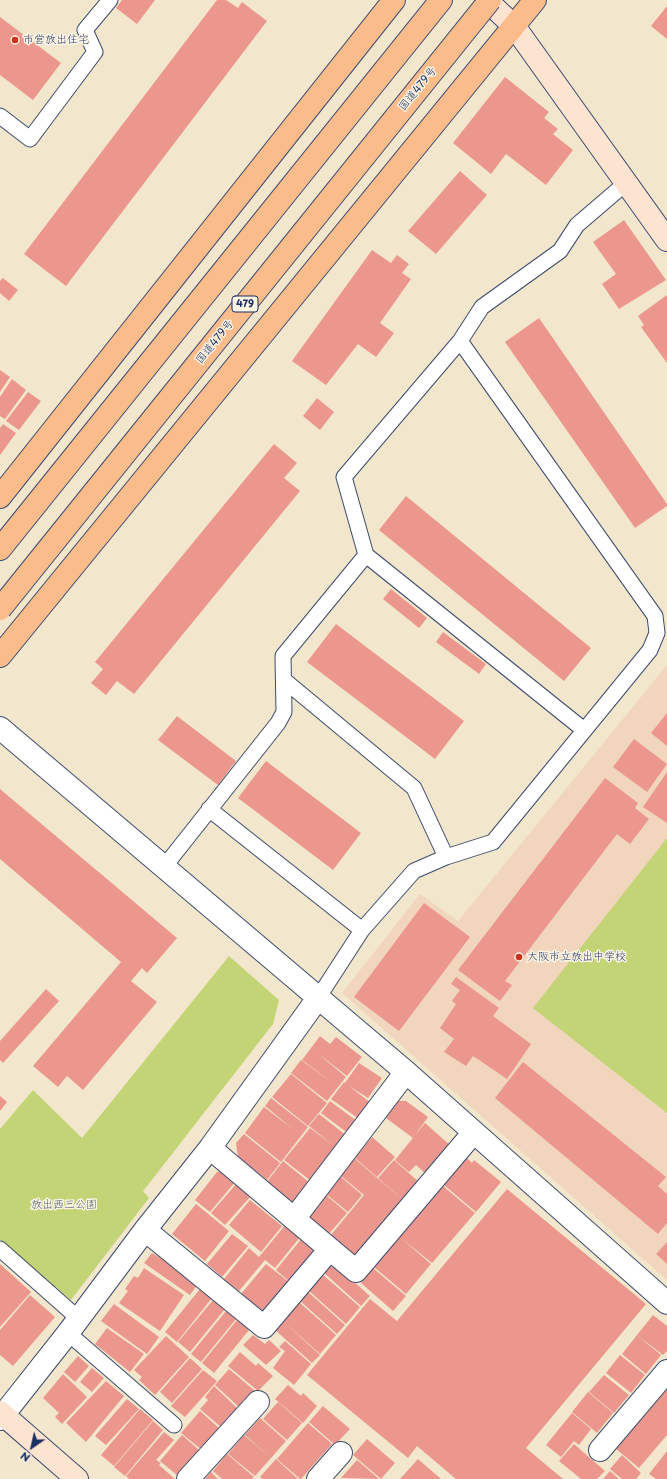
<!DOCTYPE html>
<html>
<head>
<meta charset="utf-8">
<style>
  body { margin:0 }
  #map { position:relative; width:667px; height:1479px; overflow:hidden; background:#f2e7cc; font-family:"Playpen Sans",sans-serif }
  canvas { display:block }
  .north { position:absolute; left:12px; top:1427px; width:40px; height:40px; -webkit-text-stroke:3px #fcf5e5; paint-order:stroke; rotate:214deg; font-size:11px; font-weight:700; line-height:16px; text-align:center; color:#1b2f5e }
  .north::after { content:''; display:block; margin:auto; width:14px; height:18px; background:#1b2f5e; clip-path:polygon(50% 0,100% 100%,50% 72%,0 100%) }
</style>
</head>
<body>
<div id="map">
<canvas width="667" height="1479"></canvas>
<div class="north">N</div>
</div>
<script>
const context = document.querySelector('canvas').getContext('2d');
context.lineJoin = 'round';
function fillPath(path, color) { context.fillStyle = color; context.fill(path, 'evenodd'); }
const toPath = rows => new Path2D(rows.map(r => 'M' + r).join(''));
function trace(path, color, width, dash) { context.strokeStyle = color; context.lineWidth = width; context.lineCap = dash ? 'butt' : 'round'; context.setLineDash(dash || []); context.stroke(path); }
function label(font, color, halo, rows, align = 'center') {
  context.font = font + ' "Playpen Sans","Klee One",sans-serif'; context.lineWidth = 3; context.setLineDash([]); context.textBaseline = 'middle'; context.strokeStyle = halo; context.fillStyle = color; for (const [text, x, y, turn = 0] of rows) {
    context.save(); context.translate(x, y); context.rotate((+turn || 0) * Math.PI / 180); context.textAlign = isNaN(turn) ? turn : align; if (halo) context.strokeText(text, 0, 0); context.fillText(text, 0, 0); context.restore();
  }
}
fillPath(toPath([
  [667,665,667,1280,342,993,420,894,458,921]
]), '#f1d5bd');
fillPath(toPath([
  [667,838,667,1113,533,1008],
  [229,956,279,1000,273,1024,144,1190,143,1191,149,1198,71,1300,0,1240,0,1129,33,1090,82,1138]
]), '#c3d476');
fillPath(toPath([
  [122,0,155,0,137,24,116,8],
  [217,0,226,0,238,8,242,2,267,21,66,286,24,254],
  [667,6,667,39,651,26],
  [0,17,61,63,33,100,0,75],
  [505,77,549,112,544,118,558,129,553,134,573,150,546,185,506,154,491,174,453,143],
  [460,171,487,195,436,254,408,231],
  [624,220,666,280,619,309,602,284,616,274,593,242],
  [372,250,391,263,397,255,409,264,402,273,411,279,380,323,394,333,376,357,358,344,326,385,292,361],
  [3,278,18,290,9,301,0,293,0,281],
  [667,295,667,363,641,327,644,325,638,316],
  [539,318,667,504,667,506,635,528,505,342],
  [0,370,10,377,0,392],
  [12,379,26,390,5,419,0,416,0,397],
  [28,392,41,401,19,430,6,421],
  [317,398,334,412,320,430,303,416],
  [3,424,16,433,0,455,0,428],
  [274,444,297,463,284,478,300,491,134,694,117,681,106,695,91,683,103,669,95,662],
  [406,496,591,648,564,681,379,530],
  [391,589,427,618,419,628,383,599],
  [336,624,464,721,435,759,307,662],
  [443,632,486,664,479,674,436,642],
  [667,713,667,746,651,733],
  [177,716,236,761,218,785,158,740],
  [634,739,667,764,647,792,613,767],
  [266,761,361,833,333,870,238,798],
  [667,772,667,823,643,807],
  [605,778,638,803,635,808,649,819,630,844,617,834,505,981,512,985,500,1001,458,970],
  [0,789,177,938,147,973,142,968,131,981,157,1002,83,1090,67,1076,58,1087,33,1066,121,962,0,859],
  [424,903,470,937,399,1031,354,997],
  [456,977,499,1008,493,1016,531,1044,507,1079,473,1056,466,1066,444,1052,454,1039,440,1028,456,1004,452,1001,460,990,451,984],
  [46,989,59,1001,3,1063,0,1060,0,1041],
  [320,1036,330,1044,336,1037,362,1057,347,1076,316,1052,346,1077,327,1101,291,1073,301,1060,334,1084,302,1060],
  [523,1062,666,1177,658,1186,667,1194,667,1223,658,1234,495,1098],
  [359,1063,382,1078,368,1098,349,1086,371,1103,359,1119,331,1099,344,1082,345,1083],
  [291,1074,327,1103,308,1126,272,1097],
  [0,1096,7,1102,0,1111],
  [271,1098,308,1127,281,1162,245,1133,264,1107,294,1130,265,1106],
  [330,1101,358,1122,349,1134,321,1113],
  [398,1101,406,1101,428,1117,413,1138,386,1118],
  [319,1114,347,1136,311,1181,284,1160,310,1128,334,1146,309,1126],
  [425,1123,451,1146,426,1174,416,1165,409,1172,395,1160],
  [244,1134,280,1163,267,1180,238,1157,236,1143],
  [372,1137,395,1157,377,1177,355,1158],
  [354,1158,404,1201,358,1254,351,1255,330,1236,364,1195,340,1175],
  [467,1158,472,1163,474,1160,501,1182,476,1212,444,1185],
  [394,1160,419,1182,403,1200,378,1178],
  [283,1161,310,1183,295,1203,290,1203,266,1183],
  [221,1171,235,1182,210,1212,195,1200,217,1172],
  [340,1176,362,1195,348,1212,326,1194],
  [237,1183,251,1196,225,1225,211,1213],
  [443,1186,475,1213,432,1263,401,1238,431,1264,406,1294,374,1267],
  [507,1189,646,1304,526,1448,563,1479,456,1479,417,1446,408,1458,307,1375,370,1299,397,1321],
  [326,1195,347,1213,328,1235,308,1218],
  [250,1200,282,1226,261,1252,229,1225],
  [196,1204,229,1231,205,1261,172,1234],
  [286,1224,301,1236,275,1268,265,1260,239,1291,224,1279,249,1248,259,1257],
  [232,1234,248,1246,222,1277,207,1264],
  [302,1238,312,1246,313,1254,290,1282,276,1270],
  [667,1242,667,1264,656,1254],
  [152,1253,173,1265,197,1285,190,1295,144,1263],
  [0,1264,31,1292,0,1327],
  [266,1264,289,1282,264,1313,241,1294],
  [336,1266,370,1296,361,1306,323,1272,328,1267],
  [144,1268,184,1295,160,1331,119,1303,128,1291,125,1289,134,1276,138,1278],
  [373,1268,406,1296,393,1311,361,1283],
  [322,1274,360,1307,346,1324,308,1290],
  [200,1289,212,1298,177,1342,165,1332],
  [307,1291,345,1325,337,1334,299,1300],
  [30,1295,55,1317,13,1366,0,1355,0,1330],
  [213,1300,225,1309,190,1352,178,1342],
  [299,1302,336,1335,320,1354,283,1321],
  [114,1304,159,1337,147,1354,101,1321],
  [226,1311,236,1319,201,1362,191,1354],
  [653,1315,667,1326,667,1351,663,1355,637,1335],
  [237,1320,249,1330,214,1373,202,1363],
  [283,1321,320,1355,312,1363,275,1330],
  [107,1328,144,1354,130,1372,95,1344],
  [253,1335,265,1344,269,1340,281,1351,266,1365,243,1345],
  [637,1335,661,1355,646,1374,622,1354],
  [166,1336,189,1357,155,1395,139,1380,142,1377,134,1370],
  [285,1341,311,1364,294,1385,273,1368,285,1351,279,1347],
  [240,1352,256,1366,258,1363,273,1376,258,1391,228,1366],
  [620,1355,645,1375,631,1393,606,1373],
  [78,1356,89,1366,75,1382,64,1372],
  [190,1358,202,1369,172,1403,160,1392],
  [92,1368,104,1378,92,1392,80,1382],
  [229,1369,255,1391,240,1408,215,1385],
  [203,1370,217,1381,185,1417,171,1406],
  [63,1374,87,1397,62,1424,55,1417,59,1413,43,1398],
  [604,1375,629,1395,614,1413,589,1392],
  [106,1381,124,1396,86,1442,66,1423],
  [288,1385,301,1396,303,1393,317,1406,303,1423,275,1399],
  [214,1386,238,1409,222,1428,200,1409,208,1400,205,1397],
  [667,1386,667,1435,639,1468,615,1448],
  [588,1392,613,1413,597,1433,572,1412],
  [127,1399,139,1409,106,1445,95,1436],
  [278,1402,302,1423,287,1440,263,1419],
  [323,1406,350,1429,335,1445,309,1422],
  [140,1409,153,1420,114,1466,101,1455],
  [200,1411,220,1429,202,1450,181,1433],
  [572,1413,591,1429,579,1445,574,1441,561,1457,546,1445],
  [260,1418,286,1441,271,1458,245,1435],
  [153,1421,163,1430,125,1476,114,1467],
  [308,1423,332,1444,301,1479,300,1479,277,1459],
  [164,1432,174,1440,156,1460,161,1463,159,1465,175,1479,129,1479,126,1476],
  [182,1435,199,1450,178,1476,160,1461],
  [244,1435,271,1458,255,1476,228,1454],
  [367,1439,395,1463,381,1479,353,1455],
  [574,1444,605,1471,597,1479,581,1479,559,1461],
  [667,1451,667,1479,656,1479,649,1474],
  [227,1454,254,1477,252,1479,222,1479,213,1471],
  [622,1455,641,1473,636,1479,622,1479,610,1469],
  [276,1459,298,1479,263,1479,260,1477],
  [418,1459,441,1479,400,1479],
  [357,1460,379,1479,341,1478],
  [610,1471,619,1479,603,1479],
  [211,1472,218,1479,205,1479]
]), '#ec978d');
const lane = toPath([
  [0,116,30,139,95,52,85,30,110,0],
  [366,555,344,477,460,341],
  [284,680,414,788,446,857],
  [209,809,362,930],
  [164,867,278,723,284,712,283,656,366,555,584,730],
  [318,998,362,930,414,871,446,857,493,842,650,650,657,633,655,616,460,341,482,307,560,251,577,225,626,183],
  [0,1249,79,1319],
  [68,1333,174,1425]
]);
const street = toPath([
  [0,728,406,1072,667,1303],
  [210,1148,356,1271,474,1132],
  [294,1219,406,1072],
  [145,1230,264,1327,330,1249],
  [0,1419,68,1333,145,1230,210,1148,318,998],
  [600,1450,667,1371],
  [188,1479,258,1402],
  [318,1479,341,1453]
]);
const secondary = toPath([
  [486,0,514,26,667,240],
  [0,1412,77,1479]
]);
const highway = toPath([
  [0,497,394,0],
  [0,549,441,0],
  [0,656,535,0]
]);
trace(lane, '#3b4b6e', 17);
trace(street, '#3b4b6e', 24);
trace(secondary, '#3b4b6e', 24);
trace(highway, '#3b4b6e', 24);
trace(lane, '#fff', 15);
trace(street, '#fff', 22);
trace(secondary, '#fde4d1', 22);
trace(highway, '#fabc8b', 22);
const highwayBridge = toPath([
  [0,609,490,0]
]);
trace(highwayBridge, '#3b4b6e', 24, []);
trace(highwayBridge, '#fabc8b', 22);
for (const [x, y, r, color] of [
  [15,40,4,"#c8321e"],
  [519,957,4,"#c8321e"]
]) { const dot = new Path2D(); dot.arc(x, y, r, 0, 2 * Math.PI); context.fillStyle = color; context.fill(dot); trace(dot, '#fcf5e5', 1.5); }
for (const [x, y, w] of [
  [245,304,26]
]) { const box = new Path2D(); box.roundRect(x - w / 2, y - 8, w, 16, 3); context.fillStyle = '#fcf5e5'; context.fill(box); trace(box, '#1b2f5e', 1); }
label('bold 10px', '#1b2f5e', null, [
  ["479",245,304]
]);
label('11px', '#1b2f5e', '#fcf5e5', [
  ["市営放出住宅",23,40],
  ["大阪市立放出中学校",527,957]
], 'left');
label('11px', '#1b2f5e', '#fcf5e5', [
  ["国道479号",418,89,-51],
  ["国道479号",215,342,-51]
]);
label('11px', '#455864', '#fcf5e5', [
  ["放出西三公園",64,1205]
]);
</script>
</body>
</html>
